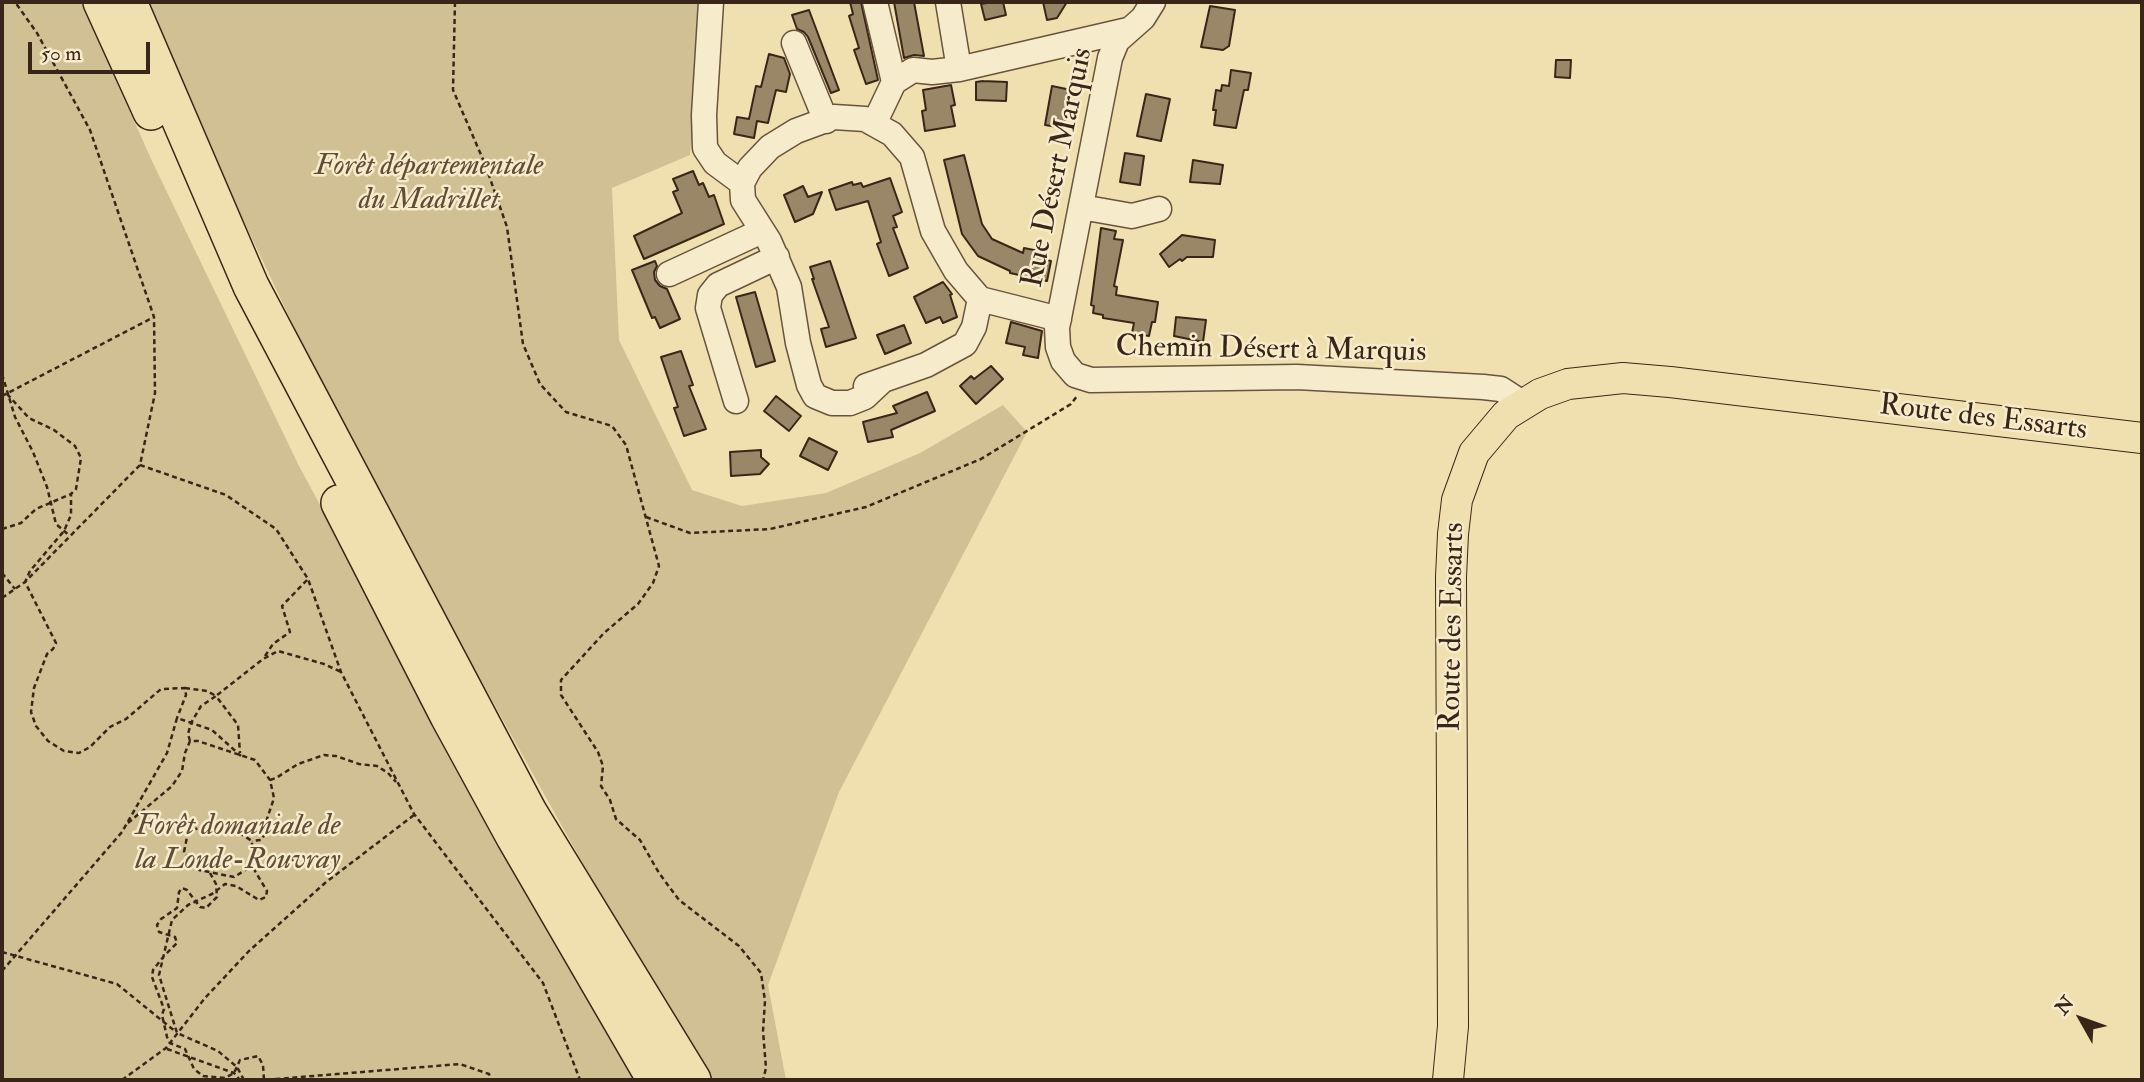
<!DOCTYPE html>
<html>
<head>
<meta charset="utf-8">
<style>
  body { margin:0 }
  #map { position:relative; width:2144px; height:1082px; overflow:hidden; background:#f1e0af; font-family:"IM FELL Double Pica",serif }
  canvas { display:block }
  .frame { position:absolute; inset:0; border:4px solid #3a2618; pointer-events:none }
  .north { position:absolute; left:2046px; top:984px; width:70px; height:70px; -webkit-text-stroke:5px #f6ebcb; paint-order:stroke; rotate:310deg; font-size:19px; font-weight:700; line-height:28px; text-align:center; color:#3a2618 }
  .north::after { content:''; display:block; margin:auto; width:24px; height:32px; background:#3a2618; clip-path:polygon(50% 0,100% 100%,50% 72%,0 100%) }
  .scale { position:absolute; left:28px; top:42px; width:122px; height:32px; box-sizing:border-box; border:4px solid #3a2618; border-top:0; padding-left:9px; font-size:21px; line-height:24px; white-space:nowrap; color:#3a2618; -webkit-text-stroke:5px #f6ebcb; paint-order:stroke }
</style>
</head>
<body>
<div id="map">
<canvas width="2144" height="1082"></canvas>
<div class="frame"></div>
<div class="north">N</div>
<div class="scale">50 m</div>
</div>
<script>
const context = document.querySelector('canvas').getContext('2d');
context.lineJoin = 'round';
function fillPath(path, color) { context.fillStyle = color; context.fill(path, 'evenodd'); }
const toPath = rows => new Path2D(rows.map(r => 'M' + r).join(''));
function trace(path, color, width, dash) { context.strokeStyle = color; context.lineWidth = width; context.lineCap = dash ? 'butt' : 'round'; context.setLineDash(dash || []); context.stroke(path); }
function label(font, color, halo, rows, align = 'center') {
  context.font = font + ' "IM FELL Double Pica",serif'; context.lineWidth = 5; context.setLineDash([]); context.textBaseline = 'middle'; context.strokeStyle = halo; context.fillStyle = color; for (const [text, x, y, turn = 0] of rows) {
    context.save(); context.translate(x, y); context.rotate((+turn || 0) * Math.PI / 180); context.textAlign = isNaN(turn) ? turn : align; if (halo) context.strokeText(text, 0, 0); context.fillText(text, 0, 0); context.restore();
  }
}
fillPath(toPath([
  [2,2,81,2,152,161,299,466,608,1035,636,1080,2,1080],
  [146,2,705,2,690,155,612,188,619,340,692,490,742,506,826,493,920,453,1003,405,1027,432,839,792,768,985,786,1080,708,1080,667,1015,351,447,202,133]
]), '#d2c095');
const building = toPath([
  [850,2,861,2,878,80,866,84,854,50,859,48,849,16,853,14,850,2],
  [894,2,914,2,924,56,914,55,904,58,894,2],
  [993,2,1003,2,1006,15,985,20,981,4,993,2],
  [1043,2,1067,2,1057,18,1047,20,1043,2],
  [1210,6,1235,10,1229,46,1223,50,1201,47,1210,6],
  [809,10,839,90,831,93,808,37,804,32,797,29,792,15,809,10],
  [769,54,784,58,790,74,786,92,776,90,768,123,757,121,754,138,734,134,737,117,749,119,756,86,761,87,769,54],
  [1556,60,1571,60,1570,78,1555,77,1556,60],
  [1231,70,1251,73,1248,90,1244,90,1236,128,1214,125,1216,110,1213,110,1216,90,1221,91,1222,85,1229,86,1231,70],
  [983,81,1007,82,1006,101,976,100,976,82,983,81],
  [951,85,955,105,951,106,955,126,925,131,922,111,926,110,923,90,951,85],
  [1052,86,1071,90,1064,128,1045,125,1052,86],
  [1146,94,1170,99,1161,141,1137,136,1146,94],
  [1125,153,1144,156,1140,185,1120,182,1125,153],
  [964,155,982,224,992,239,1023,253,1024,248,1044,252,1043,259,1051,261,1047,281,1010,273,1010,271,978,256,962,234,944,160,964,155],
  [1193,160,1223,165,1220,184,1190,182,1193,160],
  [693,171,699,185,703,183,709,197,714,195,724,224,644,259,634,236,682,213,673,192,678,190,673,179,693,171],
  [890,178,902,212,893,216,897,227,893,228,908,268,889,276,877,244,881,242,868,201,836,210,829,190,852,182,853,185,861,183,863,187,890,178],
  [803,186,808,197,822,192,813,214,795,222,784,195,803,186],
  [1101,228,1116,231,1114,239,1123,240,1114,286,1117,287,1116,295,1158,302,1155,322,1152,322,1149,336,1132,333,1134,323,1103,318,1103,315,1093,313,1094,306,1091,305,1101,228],
  [1182,235,1215,240,1213,257,1187,257,1182,261,1180,259,1169,267,1160,254,1182,235],
  [655,261,657,266,654,272,655,280,660,286,667,289,680,319,660,328,655,317,652,318,632,270,655,261],
  [830,261,856,338,826,347,821,329,829,327,812,279,814,279,810,267,830,261],
  [943,282,952,294,950,295,957,317,943,323,940,317,926,323,914,297,943,282],
  [755,292,775,361,756,367,736,297,755,292],
  [1176,317,1206,320,1203,342,1174,336,1176,317],
  [1011,322,1042,331,1038,358,1023,355,1025,347,1006,343,1011,322],
  [904,325,911,343,885,354,877,335,904,325],
  [681,351,693,385,689,386,706,429,684,436,674,408,678,407,661,357,681,351],
  [991,366,1003,379,976,404,960,386,971,376,974,379,991,366],
  [927,392,935,411,891,430,893,437,868,442,863,422,897,413,893,406,927,392],
  [776,396,801,416,789,431,764,411,776,396],
  [809,438,837,452,828,470,800,456,809,438],
  [761,450,761,457,769,464,760,474,731,476,730,452,761,450]
]);
fillPath(building, '#998767');
trace(building, '#3a2618', 2);
const minor = toPath([
  [711,2,704,115,705,148,715,163,742,183],
  [948,2,959,69],
  [1153,2,1143,18,1117,41,1110,58,1057,328,1058,347,1063,361,1075,375,1091,380,1297,377,1483,387,1501,389,1524,404],
  [794,43,826,121],
  [894,82,913,70,932,72,959,69,1128,30],
  [874,124,894,82,875,2],
  [742,183,750,168,770,147,796,131,834,117,865,119,892,134,912,157,933,231,956,271,980,299,1059,319],
  [742,183,743,200,769,241,789,287,798,343,809,385,815,396,832,403,850,403,865,397,881,382],
  [1081,207,1132,216,1159,209],
  [669,274,762,231],
  [866,386,926,365,965,344,974,327,980,299],
  [736,401,708,308,710,295,718,285,777,257]
]);
const major = toPath([
  [1448,1080,1453,1026,1451,577,1453,534,1457,500,1474,453,1506,415,1540,394,1568,384,1623,378,1670,382,2142,438]
]);
const highway = toPath([
  [101,2,151,112],
  [129,2,251,286,529,812,693,1080],
  [339,503,448,716,514,837,655,1080]
]);
trace(minor, '#68543e', 27);
trace(major, '#3a2618', 32);
trace(highway, '#3a2618', 38);
trace(toPath([
  [455,2,453,90,485,164,507,227,523,344,540,384,566,412,612,426,626,445,659,566,653,583,638,604,604,633,561,680,561,695,598,752,603,766,601,786,610,800,616,819,640,840,659,873,679,900,739,946,761,973,765,1001,763,1031,766,1068,763,1080],
  [2,374,15,417,33,452,47,487,56,524,70,536],
  [7,394,29,418,54,430,75,446,81,458,76,489,71,494,71,515,64,531,30,571,25,582,56,643,53,649,47,654,34,688,31,712,36,726,48,741,64,751,79,753,90,747,110,727,126,719,161,689,185,688,186,695,177,718],
  [2,396,154,317],
  [140,465,226,495,276,529,308,579,341,672,414,814,543,983,580,1080],
  [646,517,690,533,770,529,866,507,981,459,1071,404,1077,396],
  [2,529,21,523,36,509,71,494],
  [2,573,15,589],
  [2,598,25,582,140,465,155,393,154,317,90,130,37,33,15,2],
  [265,656,273,644,290,632,282,606,307,580],
  [185,688,207,691,216,696,263,659,278,651,324,664,341,672],
  [190,741,188,734,191,723,201,706,216,696,238,725,240,753],
  [270,780,276,778,298,764,324,755,336,756,359,764,377,766,388,773,396,782],
  [128,823,172,786,182,771,185,753,190,741,198,741,255,760,270,780,274,798,264,828,265,834,261,840,252,841],
  [210,873,216,884,217,897,206,908,200,907,187,890,182,888,179,892,177,908,161,919,157,925,159,932,175,937,177,943,164,956,153,970,152,977,164,1009,162,1015,167,1037,170,1043,185,1049,194,1069,203,1076,225,1078,234,1073,240,1060,258,1056,263,1065,264,1080,460,1064,489,1074,491,1080],
  [2,952,117,984,176,1032],
  [2,971,122,832,167,753,177,718,212,730,241,756],
  [167,1049,234,1073,240,1080],
  [122,1080,166,1048,205,998,249,951,325,883,414,815],
  [244,1080,237,1067,218,1051,177,1033,159,975,172,920,188,905,212,894,225,884,236,886,259,900,266,897,267,891,252,866,252,841,222,822,211,823,188,832,184,852,199,870,234,877,252,866]
]), '#3a2618', 2.5, [5, 3.5]);
trace(minor, '#f6ebcb', 24);
trace(major, '#f1e0af', 30);
trace(highway, '#f1e0af', 35);
label('italic 30px', '#604c37', '#f6ebcb', [
  ["Forêt départementale",429,168],
  ["du Madrillet",429,202],
  ["Forêt domaniale de",238,828],
  ["la Londe-Rouvray",238,862]
]);
label('30px', '#3a2618', '#f6ebcb', [
  ["Rue Désert Marquis",1059,168,-78],
  ["Chemin Désert à Marquis",1271,351,1],
  ["Route des Essarts",1983,419,7],
  ["Route des Essarts",1454,627,-89]
]);
</script>
</body>
</html>
